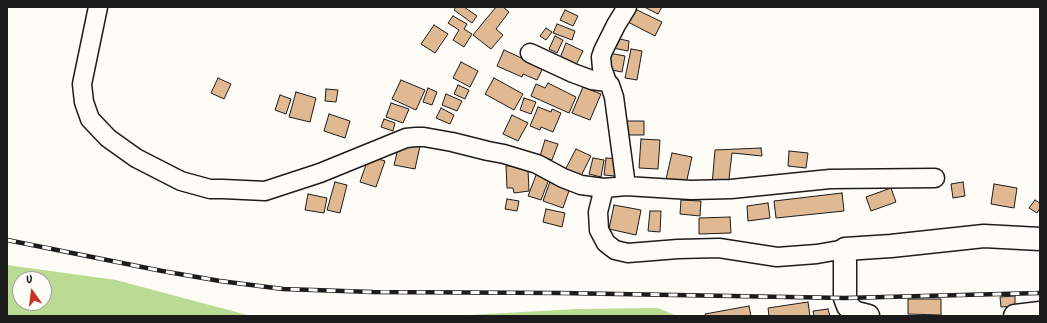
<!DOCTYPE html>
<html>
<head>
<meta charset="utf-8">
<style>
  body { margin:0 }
  #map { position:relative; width:1047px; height:323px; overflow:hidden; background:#fdfcf7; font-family:Kalam,sans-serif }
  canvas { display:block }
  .frame { position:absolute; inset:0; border:8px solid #1c1c1c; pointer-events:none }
  .north { position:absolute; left:12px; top:271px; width:40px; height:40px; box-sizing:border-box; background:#fdfcf7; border:1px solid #a3a29f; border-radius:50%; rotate:346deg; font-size:11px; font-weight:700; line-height:16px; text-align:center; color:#1c1c1c }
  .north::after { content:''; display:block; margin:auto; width:14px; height:18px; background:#c8321e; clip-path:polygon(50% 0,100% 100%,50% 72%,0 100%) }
</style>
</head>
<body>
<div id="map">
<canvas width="1047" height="323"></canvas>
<div class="frame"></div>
<div class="north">U</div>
</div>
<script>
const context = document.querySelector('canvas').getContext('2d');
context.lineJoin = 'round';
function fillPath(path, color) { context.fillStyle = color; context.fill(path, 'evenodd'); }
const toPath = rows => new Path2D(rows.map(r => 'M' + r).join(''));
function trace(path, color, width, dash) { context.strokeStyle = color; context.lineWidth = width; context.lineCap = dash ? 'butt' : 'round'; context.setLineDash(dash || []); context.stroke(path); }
fillPath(toPath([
  [7,265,116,280,251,316,7,316],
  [20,279,44,279,44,303,20,303],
  [658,308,677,316,450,316,577,309]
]), '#bbda93');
const building = toPath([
  [456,7,464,7,477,16,472,23,454,10,456,7],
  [496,7,503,7,509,12,496,29,503,35,491,49,473,35,496,7],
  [644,7,662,7,658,14,644,7],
  [633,8,662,22,655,36,626,21,633,8],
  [565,10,578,16,573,26,560,20,565,10],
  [453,16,467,24,464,29,472,34,464,47,453,40,459,30,448,23,453,16],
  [557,24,575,31,572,40,553,33,557,24],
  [434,25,448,34,435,53,421,44,434,25],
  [546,28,552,32,546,40,540,36,546,28],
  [555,36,563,40,557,53,549,49,555,36],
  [615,38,629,41,628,51,613,48,615,38],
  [566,43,583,51,576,65,560,58,566,43],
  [631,49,642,51,637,80,625,78,631,49],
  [504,50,543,68,537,80,523,74,522,77,497,66,504,50],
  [609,53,625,56,622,72,606,69,609,53],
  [461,62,478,71,470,87,453,78,461,62],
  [218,78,231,84,224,99,211,93,218,78],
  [494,78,523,94,514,110,485,94,494,78],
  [401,80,425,90,416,110,392,99,401,80],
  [548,83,576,97,569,113,531,96,536,84,545,88,548,83],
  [458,85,469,90,465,99,454,94,458,85],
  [583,87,601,94,590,120,572,113,583,87],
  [428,88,437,92,432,105,423,102,428,88],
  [326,89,338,90,336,102,325,101,326,89],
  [296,92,316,98,310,122,289,117,296,92],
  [446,94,462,101,457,111,442,105,446,94],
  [280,95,291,99,286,114,275,110,280,95],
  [524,98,536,102,531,114,520,110,524,98],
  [391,103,409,109,403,123,386,117,391,103],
  [538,107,551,112,552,109,561,113,553,132,541,127,540,130,530,126,538,107],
  [441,108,454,115,450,124,436,118,441,108],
  [329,114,350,121,345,138,324,131,329,114],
  [512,115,528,123,518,141,503,134,512,115],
  [384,119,395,123,393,131,381,127,384,119],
  [624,121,644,121,644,135,623,135,624,121],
  [641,139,660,140,658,169,639,168,641,139],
  [545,140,558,144,552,160,540,156,545,140],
  [400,141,420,146,415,169,394,165,400,141],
  [761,148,762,156,732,153,728,187,712,185,715,150,761,148],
  [576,149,591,156,580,178,565,170,576,149],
  [789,151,808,153,806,168,788,166,789,151],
  [672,153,692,157,686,184,666,179,672,153],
  [369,156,385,161,376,187,360,182,369,156],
  [593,158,604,160,601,177,589,174,593,158],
  [606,158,618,159,615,176,604,175,606,158],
  [533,164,528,170,529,191,514,193,513,188,507,188,506,166,533,164],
  [538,170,551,174,541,200,528,196,538,170],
  [551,179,571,185,563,208,543,201,551,179],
  [335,182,347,185,340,213,327,210,335,182],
  [963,182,965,196,953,198,951,184,963,182],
  [994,184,1017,188,1014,208,991,204,994,184],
  [891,188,896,202,871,211,866,197,891,188],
  [842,193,844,211,776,218,774,201,842,193],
  [308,194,327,198,324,213,305,210,308,194],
  [507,199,519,201,517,211,505,209,507,199],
  [681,200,701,201,700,216,680,214,681,200],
  [1035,200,1040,203,1040,208,1037,213,1029,208,1035,200],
  [768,203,770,218,748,221,747,206,768,203],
  [614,205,641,210,636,235,609,229,614,205],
  [546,209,565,213,562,227,543,222,546,209],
  [650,211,661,211,660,232,648,231,650,211],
  [730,217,731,233,699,234,699,218,730,217],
  [1015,296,1015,306,1001,307,1000,297,1015,296],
  [908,299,941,299,941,315,908,314,908,299],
  [808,302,810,316,769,316,768,308,808,302],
  [749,306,751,316,706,316,705,314,749,306],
  [828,309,830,316,814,316,813,311,828,309]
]);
fillPath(building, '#e0b891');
trace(building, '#1c1c1c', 1);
const street = toPath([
  [98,7,82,84,84,102,90,119,108,138,136,158,181,181,210,189,223,189,265,191,320,173,406,138,416,137,424,137,452,142,488,151,504,154,537,164,563,178,581,185,604,188,626,186,691,190,731,189,830,179,935,178],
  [530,53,573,73,592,80,607,82,610,85,614,97,626,186],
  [607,82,602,68,601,57,603,51,616,25,627,7],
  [604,188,598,212,599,230,606,243,615,250,628,253,678,249,719,248,777,257,817,254,845,249]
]);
const secondary = toPath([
  [868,316,856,313,852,310,848,306,845,298,845,249,891,246,984,236,1040,239],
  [1015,316,1040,313]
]);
trace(street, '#1c1c1c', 21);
trace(secondary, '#1c1c1c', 25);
trace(street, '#fdfcf7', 18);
trace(secondary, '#fdfcf7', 22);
const rail = toPath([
  [7,240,162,271,220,281,283,289,373,292,560,293,845,298,1040,293]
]);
trace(rail, '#1c1c1c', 4.5);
trace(rail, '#fdfcf7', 3, [9]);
</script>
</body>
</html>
